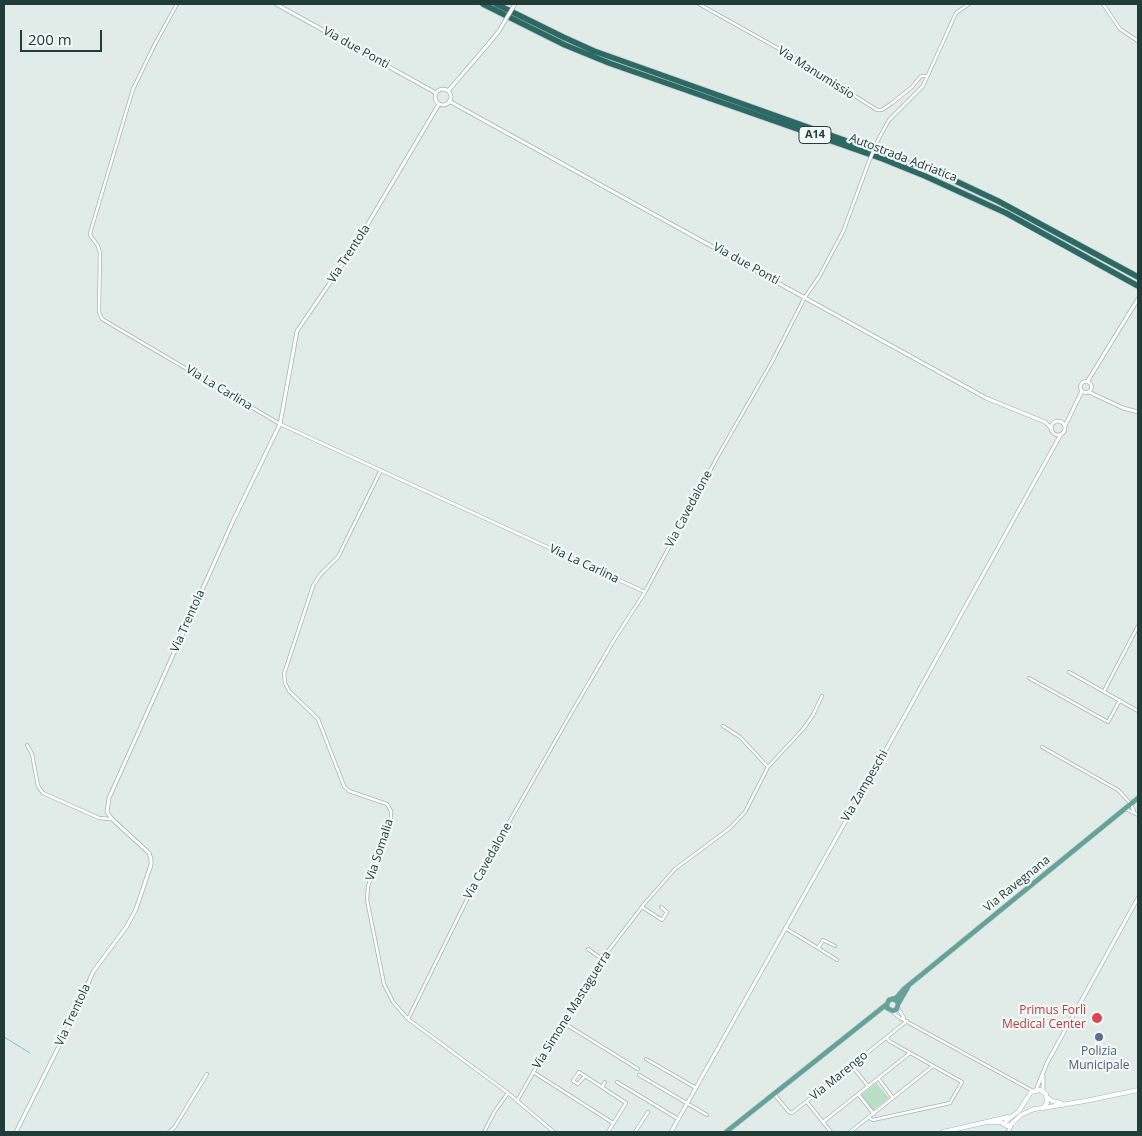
<!DOCTYPE html>
<html>
<head>
<meta charset="utf-8">
<style>
  body { margin:0 }
  #map { position:relative; width:1142px; height:1136px; overflow:hidden; background:#e1ece8; font-family:"Open Sans",sans-serif }
  canvas { display:block }
  .frame { position:absolute; inset:0; border:5px solid #213d38; pointer-events:none }
  .scale { position:absolute; left:20px; top:30px; width:82px; height:22px; box-sizing:border-box; border:2px solid #213d38; border-top:0; padding-left:6px; font-size:15px; line-height:18px; white-space:nowrap; color:#213d38; -webkit-text-stroke:4px #f1f8f6; paint-order:stroke }
</style>
</head>
<body>
<div id="map">
<canvas width="1142" height="1136"></canvas>
<div class="frame"></div>
<div class="scale">200 m</div>
</div>
<script>
const context = document.querySelector('canvas').getContext('2d');
context.lineJoin = 'round';
function fillPath(path, color) { context.fillStyle = color; context.fill(path, 'evenodd'); }
const toPath = rows => new Path2D(rows.map(r => 'M' + r).join(''));
function trace(path, color, width, dash) { context.strokeStyle = color; context.lineWidth = width; context.lineCap = dash ? 'butt' : 'round'; context.setLineDash(dash || []); context.stroke(path); }
function label(font, color, halo, rows, align = 'center') {
  context.font = font + ' "Open Sans",sans-serif'; context.lineWidth = 4.5; context.setLineDash([]); context.textBaseline = 'middle'; context.strokeStyle = halo; context.fillStyle = color; for (const [text, x, y, turn = 0] of rows) {
    context.save(); context.translate(x, y); context.rotate((+turn || 0) * Math.PI / 180); context.textAlign = isNaN(turn) ? turn : align; if (halo) context.strokeText(text, 0, 0); context.fillText(text, 0, 0); context.restore();
  }
}
fillPath(toPath([
  [876,1083,889,1098,872,1111,861,1095]
]), '#b9ddc7');
trace(toPath([
  [4,1037,30,1053]
]), '#88bed2', 1);
const minor = toPath([
  [177,4,155,44,133,89,91,230,90,235,98,246,100,253,99,312,102,319,280,424,645,592],
  [699,4,797,59,877,110,882,110,892,103,912,87,921,76,928,76],
  [1103,4,1120,29,1138,41],
  [878,140,889,120,923,86,956,13,969,4],
  [381,470,338,557,320,575,313,586,284,674,285,683,289,691,318,719,344,786,349,791,387,804,391,811,391,823,368,886,367,900,384,984,393,1002,408,1019,508,1093,554,1132],
  [1069,672,1138,711],
  [1029,678,1108,722,1120,700],
  [1104,691,1138,626],
  [723,726,740,737,768,767],
  [27,745,32,754,38,786,43,793,99,818,112,819],
  [1042,747,1118,790,1131,804,1134,812],
  [1126,809,1138,815],
  [642,907,662,920,667,912,661,907],
  [785,928,818,948],
  [835,946,823,940,818,948,837,960],
  [588,949,602,959],
  [898,1008,904,1018],
  [891,1011,900,1018,1033,1091],
  [408,1019,480,873,569,717,614,640,645,592,718,456,772,362,805,297,819,277,843,232,868,164],
  [562,1022,638,1069],
  [646,1059,696,1088],
  [852,1066,868,1086],
  [533,1072,613,1123],
  [639,1075,707,1115],
  [585,1076,578,1084,573,1081,579,1072,626,1103,608,1132],
  [878,1078,893,1098],
  [617,1082,678,1119],
  [602,1087,605,1082],
  [774,1094,789,1112,792,1113,907,1021],
  [858,1094,874,1114],
  [517,1101,562,1022,602,959,645,903,675,869,730,828,745,812,768,767,804,728,813,715,822,696],
  [807,1102,831,1132],
  [869,1118,873,1120,950,1103,962,1082,889,1041,887,1038],
  [823,1122,910,1053],
  [169,1132,174,1128,207,1074],
  [484,1132,495,1111,508,1093],
  [635,1132,648,1112],
  [850,1132,933,1066]
]);
const tertiary = toPath([
  [276,4,436,93],
  '435 97a8 8 0 1 1 16 0a8 8 0 1 1-16 0Z',
  [448,91,485,48],
  [449,101,986,398,1045,422,1052,429],
  '1080.5 387a5.5 5.5 0 1 1 11 0a5.5 5.5 0 1 1-11 0Z',
  [1087,382,1138,299],
  [1089,392,1123,408,1138,412],
  '1051 428a7 7 0 1 1 14 0a7 7 0 1 1-14 0Z',
  [1065,426,1082,391],
  [1043,1075,1043,1092],
  [1036,1090,1047,1063,1138,898],
  [16,1132,74,1016,93,972,127,926,136,909,151,865,151,859,149,853,112,819,107,812,109,798,233,521,280,424,297,331,353,249,439,104],
  [671,1132,902,721,1061,434],
  [1008,1132,1012,1124]
]);
const secondary = toPath([
  [1047,1097,1052,1101,1061,1103],
  [1043,1108,1085,1101,1138,1090],
  [990,1122,1001,1122,1005,1125,1007,1126,1010,1125,1021,1115,1034,1109,1043,1108,1047,1103,1046,1094,1040,1090,1031,1092,1019,1111,1006,1121,1005,1125],
  [943,1132,1008,1117]
]);
const primary = toPath([
  [892,999,897,1001,898,1004,897,1009,893,1011,887,1008,887,1004,889,1000,896,998,904,989,1138,798],
  [898,1004,908,987],
  [726,1132,887,1004]
]);
const motorway = toPath([
  [483,4,565,45,609,63,883,159,925,176,1006,213,1138,286],
  [496,4,563,37,594,51,945,176,998,201,1138,277]
]);
trace(minor, '#a4b4b0', 4);
trace(tertiary, '#a4b4b0', 4.5);
trace(secondary, '#9fb8b2', 5);
trace(primary, '#c1c9c7', 5.5);
trace(motorway, '#c1c9c7', 7);
trace(minor, '#fff', 2.5);
trace(tertiary, '#fff', 3);
trace(secondary, '#fff', 4);
trace(primary, '#65a299', 4.5);
trace(motorway, '#2c6964', 5.5);
const minorBridge = toPath([
  [868,164,878,140]
]);
const tertiaryBridge = toPath([
  [485,48,499,31,515,4]
]);
trace(minorBridge, '#a4b4b0', 4, []);
trace(tertiaryBridge, '#a4b4b0', 4.5, []);
trace(minorBridge, '#fff', 2.5);
trace(tertiaryBridge, '#fff', 3);
for (const [x, y, r, color] of [
  [1097,1018,6,"#e0444e"],
  [1099,1037,5,"#5c6f8a"]
]) { const dot = new Path2D(); dot.arc(x, y, r, 0, 2 * Math.PI); context.fillStyle = color; context.fill(dot); trace(dot, '#f1f8f6', 2); }
for (const [x, y, w] of [
  [815,135,32]
]) { const box = new Path2D(); box.roundRect(x - w / 2, y - 8.5, w, 17, 4); context.fillStyle = '#f1f8f6'; context.fill(box); trace(box, '#213d38', 1); }
label('bold 11px', '#213d38', null, [
  ["A14",815,135]
]);
label('12px', '#213d38', '#f1f8f6', [
  ["Via due Ponti",356,48,29],
  ["Via Manumissio",816,73,32],
  ["Autostrada Adriatica",903,158,21],
  ["Via Trentola",349,254,-57],
  ["Via due Ponti",746,264,29],
  ["Via La Carlina",219,388,31],
  ["Via Cavedalone",689,509,-62],
  ["Via La Carlina",584,564,25],
  ["Via Trentola",188,621,-66],
  ["Via Zampeschi",865,786,-60],
  ["Via Somalia",380,850,-72],
  ["Via Cavedalone",488,861,-61],
  ["Via Ravegnana",1017,884,-39],
  ["Via Simone Mastaguerra",572,1010,-58],
  ["Via Trentola",73,1015,-65],
  ["Via Marengo",839,1076,-39]
]);
label('12px', '#be3a42', '#f1f8f6', [
  ["Primus Forlì",1086,1011],
  ["Medical Center",1086,1025]
], 'right');
label('12px', '#4e5e75', '#f1f8f6', [
  ["Polizia",1099,1052],
  ["Municipale",1099,1066]
]);
</script>
</body>
</html>
